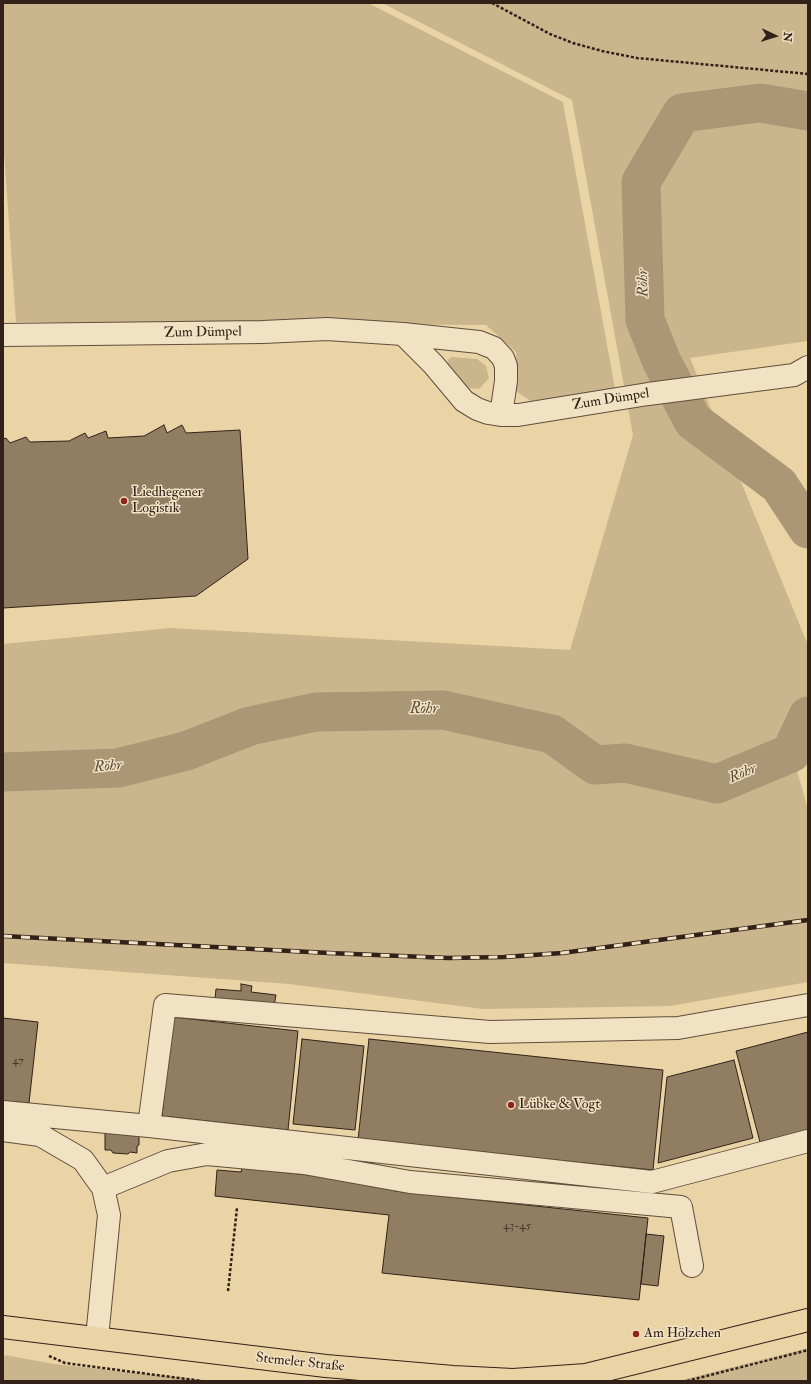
<!DOCTYPE html>
<html>
<head>
<meta charset="utf-8">
<style>
  body { margin:0 }
  #map { position:relative; width:811px; height:1384px; overflow:hidden; background:#ead3a5; font-family:"IM FELL Double Pica",serif }
  canvas { display:block }
  .frame { position:absolute; inset:0; border:4px solid #312119; pointer-events:none }
  .north { position:absolute; left:755px; top:16px; width:40px; height:40px; -webkit-text-stroke:3px #f1e2c4; paint-order:stroke; rotate:94deg; font-size:11px; font-weight:700; line-height:16px; text-align:center; color:#312119 }
  .north::after { content:''; display:block; margin:auto; width:14px; height:18px; background:#312119; clip-path:polygon(50% 0,100% 100%,50% 72%,0 100%) }
</style>
</head>
<body>
<div id="map">
<canvas width="811" height="1384"></canvas>
<div class="frame"></div>
<div class="north">N</div>
</div>
<script>
const context = document.querySelector('canvas').getContext('2d');
context.lineJoin = 'round';
function fillPath(path, color) { context.fillStyle = color; context.fill(path, 'evenodd'); }
const toPath = rows => new Path2D(rows.map(r => 'M' + r).join(''));
function trace(path, color, width, dash) { context.strokeStyle = color; context.lineWidth = width; context.lineCap = dash ? 'butt' : 'round'; context.setLineDash(dash || []); context.stroke(path); }
function label(font, color, halo, rows, align = 'center') {
  context.font = font + ' "IM FELL Double Pica",serif'; context.lineWidth = 3; context.setLineDash([]); context.textBaseline = 'middle'; context.strokeStyle = halo; context.fillStyle = color; for (const [text, x, y, turn = 0] of rows) {
    context.save(); context.translate(x, y); context.rotate((+turn || 0) * Math.PI / 180); context.textAlign = isNaN(turn) ? turn : align; if (halo) context.strokeText(text, 0, 0); context.fillText(text, 0, 0); context.restore();
  }
}
fillPath(toPath([
  [3,3,368,3,563,102,615,389,531,401,517,392,516,352,486,325,16,322,3,138],
  [382,3,808,3,808,341,690,358,808,645,808,721,795,764,808,809,808,982,670,1006,483,1009,289,984,3,963,3,644,171,628,570,650,633,435,572,100],
  [451,357,477,359,486,366,489,378,479,389,467,388,447,365,448,360],
  [808,1348,808,1381,678,1381,796,1351],
  [5,1355,54,1364,214,1381,3,1381,3,1358,4,1358]
]), '#cbb58d');
trace(toPath([
  [808,111,760,103,682,113,641,182,645,320,662,362,693,421,779,485,808,529],
  [3,772,118,768,186,751,250,726,316,712,443,710,552,734,595,765,625,763,717,784,791,753,808,716]
]), '#ab9675', 39);
const building = toPath([
  [164,425,167,433,182,425,186,433,240,430,248,559,196,596,3,608,3,439,6,438,10,443,26,437,30,442,69,441,85,433,88,438,106,431,108,438,144,436,164,425],
  [241,984,252,986,251,992,276,995,274,1006,215,999,216,989,241,991,241,984],
  [173,1017,298,1031,288,1130,162,1116,173,1017],
  [3,1018,38,1022,29,1103,3,1101,3,1018],
  [808,1032,808,1130,760,1142,736,1051,808,1032],
  [302,1039,364,1046,355,1130,293,1124,302,1039],
  [369,1039,663,1070,653,1170,358,1140,369,1039],
  [734,1060,753,1138,658,1163,667,1077,734,1060],
  [106,1133,139,1134,139,1145,137,1146,137,1153,130,1152,128,1154,113,1153,111,1150,105,1150,105,1134,106,1133],
  [242,1168,395,1184,394,1191,648,1218,639,1300,382,1273,389,1215,215,1196,217,1170,241,1172,242,1168],
  [646,1234,664,1236,658,1286,641,1284,646,1234]
]);
fillPath(building, '#917e62');
trace(building, '#312119', 1);
const minor = toPath([
  [3,335,263,332,327,329,403,334,479,342,494,348,503,358,506,366,506,381,501,415,488,413,477,409,464,401,433,364,403,334],
  [501,415,518,415,648,394,794,375,808,367],
  [3,1112,149,1126,652,1182,808,1141],
  [149,1126,165,1005,490,1032,678,1028,808,1005],
  [3,1130,40,1135,83,1160,103,1188,109,1215,97,1338],
  [103,1188,168,1161,207,1154,304,1163,410,1182,681,1207,692,1266]
]);
const major = toPath([
  [3,1327,326,1366,453,1377,513,1380,586,1375,808,1320]
]);
trace(minor, '#5f4e3c', 24);
trace(major, '#312119', 24);
trace(toPath([
  [492,3,550,34,573,43,602,51,637,58,808,74],
  [228,1291,237,1208],
  [49,1356,65,1363,202,1381],
  [687,1381,808,1350]
]), '#312119', 2.5, [3, 2]);
trace(minor, '#f1e2c4', 22);
trace(major, '#ead3a5', 22);
const rail = toPath([
  [3,936,329,953,449,958,504,957,562,953,808,920]
]);
trace(rail, '#312119', 4.5);
trace(rail, '#f1e2c4', 3, [9]);
for (const [x, y, r, color] of [
  [124,501,4,"#8f2418"],
  [511,1105,4,"#8f2418"],
  [636,1334,4,"#8f2418"]
]) { const dot = new Path2D(); dot.arc(x, y, r, 0, 2 * Math.PI); context.fillStyle = color; context.fill(dot); trace(dot, '#f1e2c4', 1.5); }
label('12px', '#49382b', null, [
  ["47",18,1061],
  ["43-45",517,1226]
]);
label('14px', '#312119', '#f1e2c4', [
  ["Zum Dümpel",203,333,-1],
  ["Zum Dümpel",611,400,-9],
  ["Stemeler Straße",300,1363,6]
]);
label('14px', '#312119', '#f1e2c4', [
  ["Liedhegener",132,493],
  ["Logistik",132,509],
  ["Lübke & Vogt",519,1105],
  ["Am Hölzchen",644,1334]
], 'left');
label('italic 15px', '#5c4a39', '#f1e2c4', [
  ["Röhr",644,283,-91],
  ["Röhr",424,710],
  ["Röhr",108,767,-5],
  ["Röhr",743,774,-23]
]);
</script>
</body>
</html>
